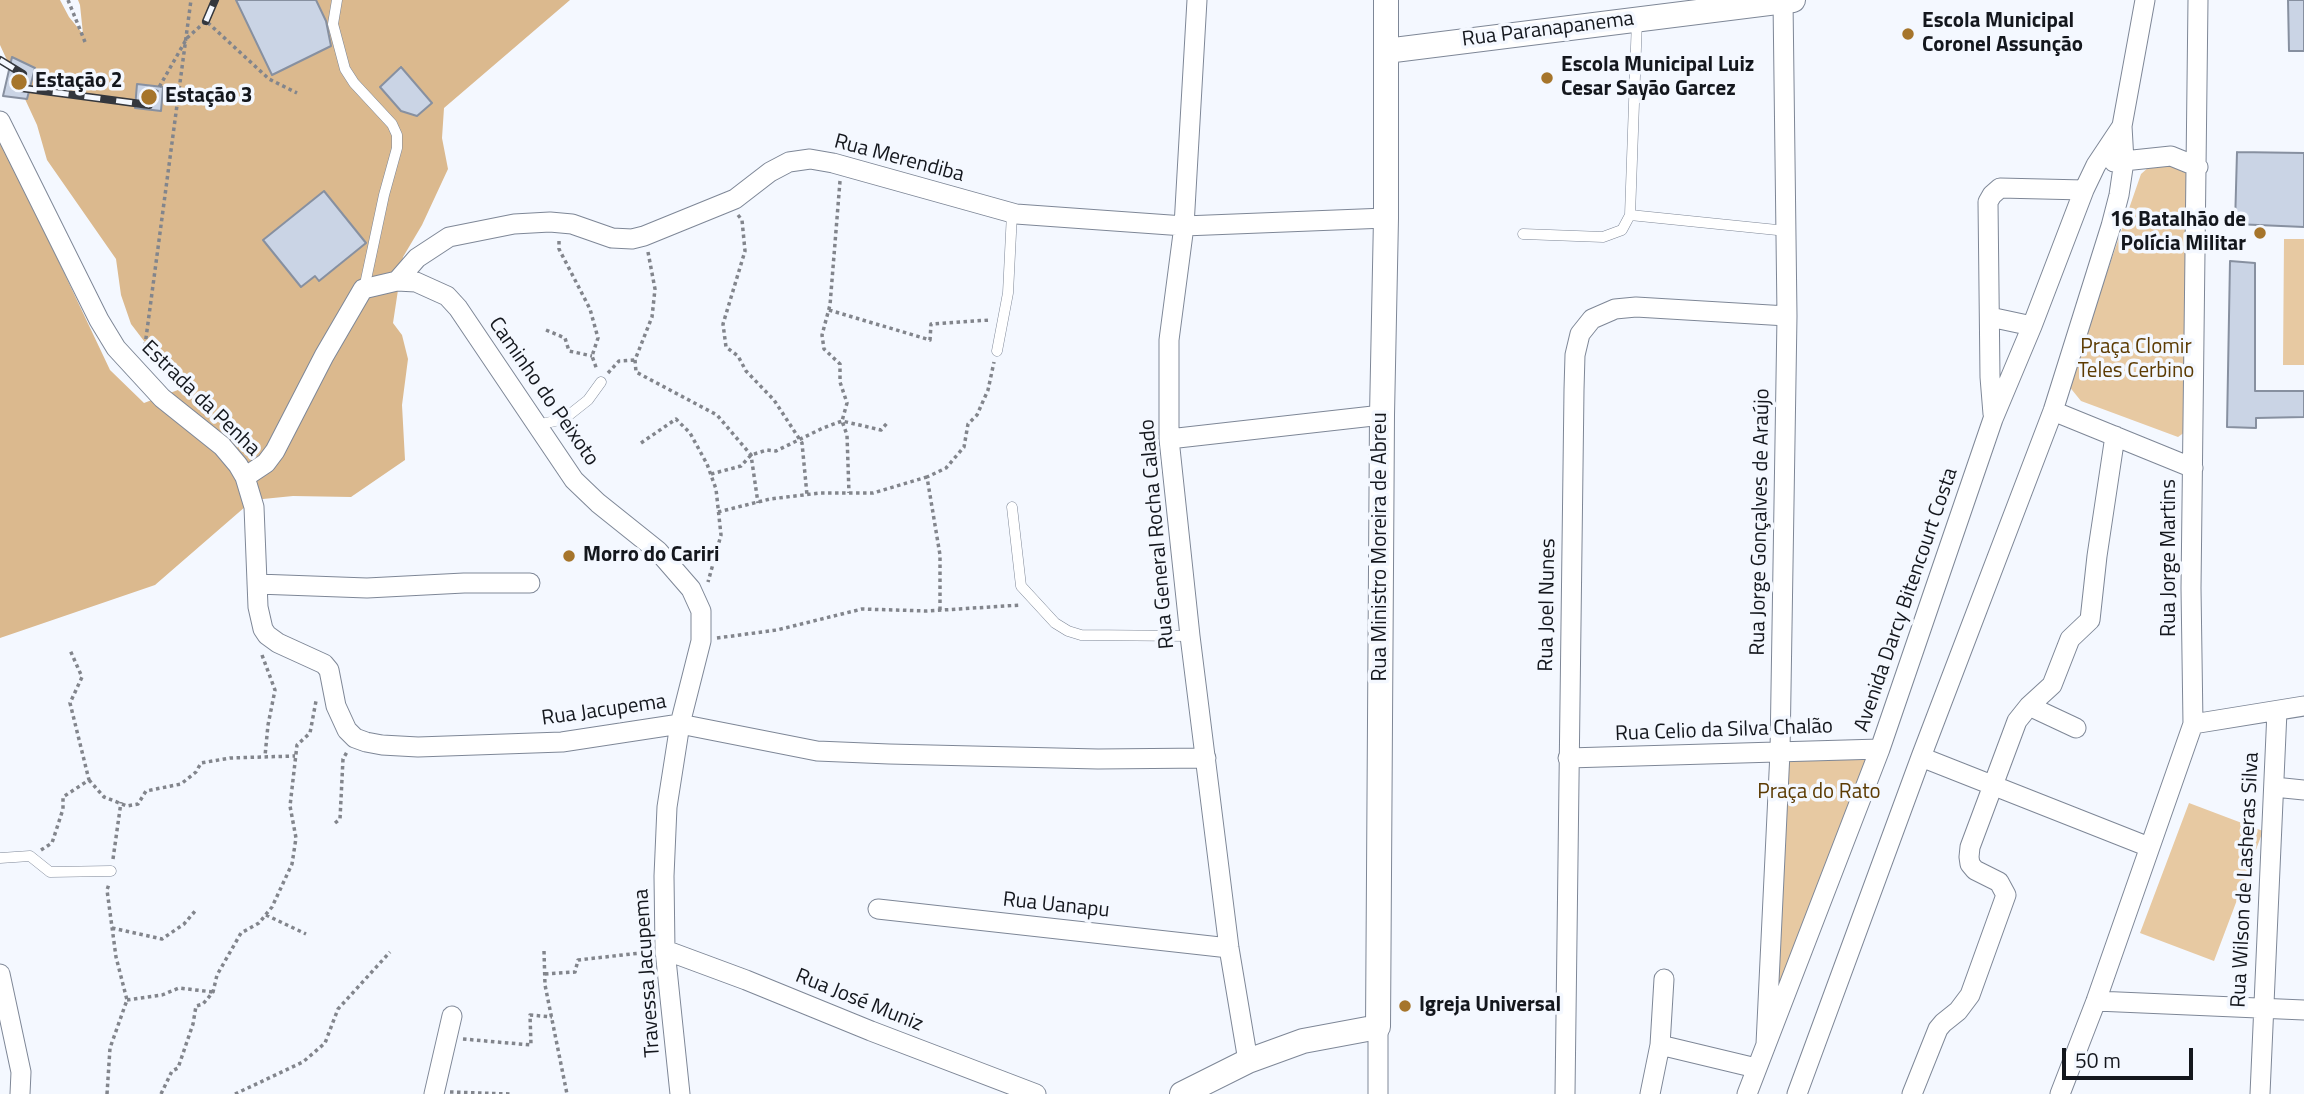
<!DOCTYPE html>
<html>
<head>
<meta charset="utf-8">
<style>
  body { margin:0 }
  #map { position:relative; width:2304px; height:1094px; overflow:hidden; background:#f4f8ff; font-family:"Titillium Web",sans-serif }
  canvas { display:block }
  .scale { position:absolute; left:2062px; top:1048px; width:131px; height:32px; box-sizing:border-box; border:4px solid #14171d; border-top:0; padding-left:9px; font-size:21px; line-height:24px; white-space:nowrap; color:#14171d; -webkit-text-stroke:5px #f4f8ff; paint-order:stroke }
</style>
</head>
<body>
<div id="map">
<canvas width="2304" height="1094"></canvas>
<div class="scale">50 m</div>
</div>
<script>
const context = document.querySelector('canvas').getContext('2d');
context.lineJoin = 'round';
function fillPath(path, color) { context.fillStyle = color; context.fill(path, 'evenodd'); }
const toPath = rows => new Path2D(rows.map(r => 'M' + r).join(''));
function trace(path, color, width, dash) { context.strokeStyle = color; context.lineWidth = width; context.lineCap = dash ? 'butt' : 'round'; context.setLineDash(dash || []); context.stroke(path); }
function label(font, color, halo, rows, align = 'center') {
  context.font = font + ' "Titillium Web",sans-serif'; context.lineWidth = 7; context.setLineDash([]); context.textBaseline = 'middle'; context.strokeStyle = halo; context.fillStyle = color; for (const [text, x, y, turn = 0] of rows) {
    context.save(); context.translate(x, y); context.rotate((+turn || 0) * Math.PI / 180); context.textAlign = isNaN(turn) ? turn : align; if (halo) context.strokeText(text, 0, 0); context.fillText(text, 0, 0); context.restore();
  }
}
fillPath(toPath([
  [2158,159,2177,161,2191,178,2192,427,2178,437,2081,401,2068,385,2141,174],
  [2284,239,2304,239,2304,365,2283,365],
  [1875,752,1770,1026,1784,760],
  [2189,803,2263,831,2214,961,2140,933]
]), '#e7c9a2');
fillPath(toPath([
  [0,0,60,0,69,17,83,34,80,5,78,0,570,0,444,108,442,138,448,169,422,225,403,257,393,323,402,335,408,359,402,405,405,460,351,497,293,496,253,500,155,585,0,638,0,142,24,188,110,370,144,403,183,388,157,358,131,324,121,295,116,259,47,160,37,125,0,45]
]), '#dbb98e');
const building = toPath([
  [236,0,316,0,326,21,331,46,272,75,236,0],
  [2288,0,2304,0,2304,51,2289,51,2288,0],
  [12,57,35,68,27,99,3,96,12,57],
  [401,67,432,103,417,116,401,111,380,87,401,67],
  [137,84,163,87,161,111,135,108,137,84],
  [2237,152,2304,153,2304,227,2235,224,2237,152],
  [324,191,366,243,319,281,315,276,301,287,263,240,324,191],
  [2230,261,2255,263,2255,391,2304,391,2304,417,2256,418,2256,428,2227,427,2230,261]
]);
fillPath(building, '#cad4e5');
trace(building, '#8790a0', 2);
const service = toPath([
  [337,0,333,24,345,69,354,83,392,124,397,135,397,148,384,195,364,289],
  [1630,215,1787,231],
  [1523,234,1603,237,1622,230,1630,215,1637,19],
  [997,351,1008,293,1012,213],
  [537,425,564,419,588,400,601,382],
  [1012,507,1021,586,1055,623,1068,631,1081,635,1190,636],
  [0,858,30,856,50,872,111,871]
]);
const minor = toPath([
  [1197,0,1184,226,1169,340,1169,439,1190,636,1229,948,1248,1061],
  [0,121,99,320,116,348,162,398,222,446,238,465,245,477,266,463,275,451,324,356,363,289,397,281,416,282,447,296,458,308,574,480,598,503,658,551,691,589,701,611,701,641,680,724,667,807,664,876,665,950,680,1094],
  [2114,162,2171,156,2198,167],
  [397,281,417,258,449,237,514,224,550,222,572,224,612,238,632,239,644,236,735,199,770,172,789,162,810,159,833,163,1016,214,1184,226,1386,218],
  [1990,317,2032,326],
  [2053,411,2193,468],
  [1993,414,1990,377,1988,202,1992,195,2000,188,2084,190],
  [1169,439,1382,415],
  [245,477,254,507,258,607,263,629,267,635,278,643,324,664,329,670,336,706,347,730,355,738,366,742,382,745,418,747,562,742,680,724,817,751,889,754,1098,759,1206,758],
  [257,584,367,588,464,583,530,583],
  [2029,706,2076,728],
  [2193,724,2304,706],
  [1921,757,2149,847],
  [1568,758,1880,749],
  [2274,787,2304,790],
  [878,909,1229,948],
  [665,950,746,980,871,1031,1036,1094],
  [0,974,21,1072,20,1094],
  [2096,1001,2304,1010],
  [1378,1027,1378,1094],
  [1766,1044,1780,752,1787,316,1783,1],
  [1660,1045,1756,1068],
  [434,1094,452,1016],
  [1565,1094,1574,390,1575,355,1580,334,1592,319,1615,309,1636,307,1787,316],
  [1650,1094,1660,1045,1664,979],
  [1747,1094,1880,749,1993,419,2032,326,2084,190,2096,165,2122,126],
  [1797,1094,1921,757,2053,411,2111,226,2119,195,2124,161,2122,126,2145,0],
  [1912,1094,1938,1029,1943,1023,1958,1011,1970,995,2006,895,1999,882,1975,870,1970,864,1969,857,1970,847,2017,721,2029,706,2052,685,2070,639,2090,620,2097,556,2115,436],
  [2060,1094,2096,1001,2193,724,2191,588,2198,0],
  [2260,1094,2277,711]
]);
const tertiary = toPath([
  [1386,51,1793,0],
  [1182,1094,1248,1061,1303,1041,1378,1027,1382,415,1386,218,1386,0]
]);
trace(service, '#7e8797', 11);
trace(minor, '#7e8797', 21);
trace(tertiary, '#7e8797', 26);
trace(toPath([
  [68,0,85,42],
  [21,88,23,74],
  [149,105,187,38,206,21,269,79,297,93],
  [840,181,830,305,822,335,824,349,840,364,840,382,847,403,842,421,847,435,849,493],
  [738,215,742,220,745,251,723,324,726,347,738,356,746,371,774,400,802,443,807,495],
  [559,241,559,249,590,309,598,338,592,356,597,370],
  [648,252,655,289,652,317,635,360,636,372,717,415,751,455,758,503],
  [829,310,930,340,931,324,990,320],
  [546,330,565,338,569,351,592,356],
  [144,353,191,0],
  [608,373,619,361,635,360],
  [641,443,676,419,690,433,707,464,716,489,721,535,708,582],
  [711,474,741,466,751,455,767,450,776,451,823,428,842,421,881,430,888,422],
  [718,512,770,499,820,493,873,493,927,477],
  [940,610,940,555,927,477,946,468,964,447,968,424,977,415,988,390,994,362],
  [717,638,777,630,862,609,927,611,1021,605],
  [262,655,275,690,268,725,265,756],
  [89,780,104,797,127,806,138,804,146,791,181,784,196,772,201,763,230,758,295,756],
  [335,823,340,819,343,759,347,752],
  [41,850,52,843,63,809,63,797,89,780,70,703,82,677,70,650],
  [113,859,121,802],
  [266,915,306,934],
  [112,928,162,939,184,924,196,910],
  [544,951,545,985,567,1094],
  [545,974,575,972,578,960,649,952],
  [127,1000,162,995,179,988,213,992],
  [463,1039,531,1045,530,1015,552,1017],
  [450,1092,510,1094],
  [107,1094,110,1048,127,1000,116,957,107,890,109,884],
  [161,1094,172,1071,178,1068,193,1024,196,1006,203,1004,213,992,217,975,241,933,259,923,272,907,292,864,296,838,290,806,297,745,310,733,316,701],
  [235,1094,303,1062,325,1043,338,1009,390,952]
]), '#82858c', 3.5, [3.5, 3.5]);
trace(service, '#fff', 10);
trace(minor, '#fff', 19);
trace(tertiary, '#fff', 24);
const rail = toPath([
  [206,21,215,0],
  [0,60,23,74],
  [21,88,149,105]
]);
trace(rail, '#34373d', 8);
trace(rail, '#f4f8ff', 5, [16]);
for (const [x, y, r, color] of [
  [1908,34,7,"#a6752b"],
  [1547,78,7,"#a6752b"],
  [19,82,9,"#a6752b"],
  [149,97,9,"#a6752b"],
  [2260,233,7,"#a6752b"],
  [569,556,7,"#a6752b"],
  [1405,1006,7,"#a6752b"]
]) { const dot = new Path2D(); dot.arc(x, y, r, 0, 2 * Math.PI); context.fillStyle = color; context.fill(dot); trace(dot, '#f4f8ff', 2.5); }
label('bold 21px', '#14171d', '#f4f8ff', [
  ["Escola Municipal",1922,22],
  ["Coronel Assunção",1922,46],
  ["Escola Municipal Luiz",1561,66],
  ["Cesar Sayão Garcez",1561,90],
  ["Estação 2",35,82],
  ["Estação 3",165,97],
  ["16 Batalhão de",2246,221,"right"],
  ["Polícia Militar",2246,245,"right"],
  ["Morro do Cariri",583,556],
  ["Igreja Universal",1419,1006]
], 'left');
label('21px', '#14171d', '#f4f8ff', [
  ["Rua Paranapanema",1548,30,-7],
  ["Rua Merendiba",899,159,15],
  ["Caminho do Peixoto",543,392,55],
  ["Estrada da Penha",200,399,44],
  ["Rua Jorge Gonçalves de Araújo",1761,522,-89],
  ["Rua General Rocha Calado",1158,534,-95],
  ["Rua Ministro Moreira de Abreu",1381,547,-90],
  ["Rua Jorge Martins",2170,558,-90],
  ["Avenida Darcy Bitencourt Costa",1907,600,-71],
  ["Rua Joel Nunes",1548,605,-89],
  ["Rua Jacupema",604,711,-8],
  ["Rua Celio da Silva Chalão",1724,731,-2],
  ["Rua Wilson de Lasheras Silva",2246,880,-87],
  ["Rua Uanapu",1056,906,6],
  ["Travessa Jacupema",648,973,-94],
  ["Rua José Muniz",859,1001,22]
]);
label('21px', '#5c3b03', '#f4f8ff', [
  ["Praça Clomir",2136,348],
  ["Teles Cerbino",2136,372],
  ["Praça do Rato",1819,793]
]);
</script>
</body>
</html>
